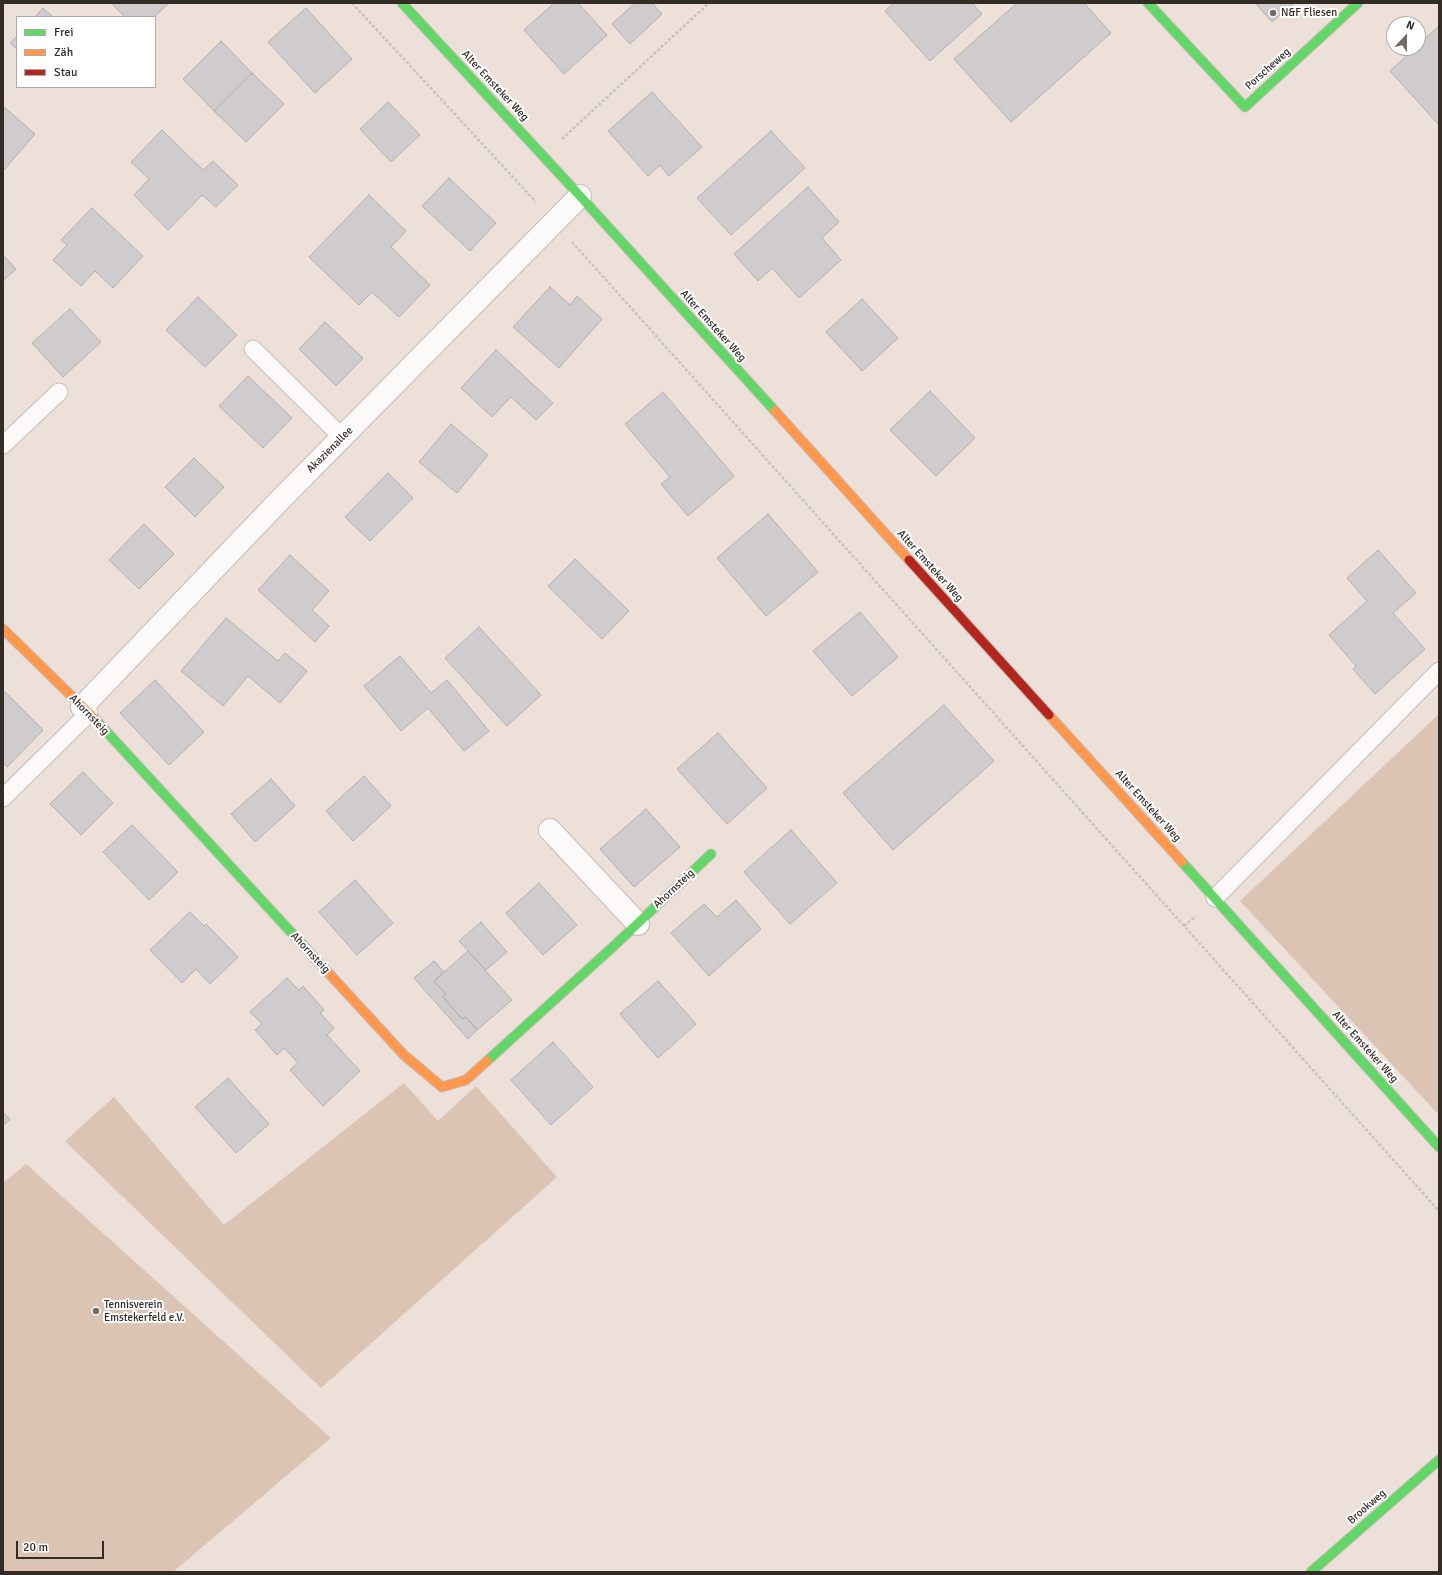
<!DOCTYPE html>
<html>
<head>
<meta charset="utf-8">
<style>
  body { margin:0 }
  #map { position:relative; width:1442px; height:1575px; overflow:hidden; background:#ece0d9; font-family:Signika,sans-serif }
  canvas { display:block }
  .frame { position:absolute; inset:0; border:4px solid #322b26; pointer-events:none }
  .legend { position:absolute; left:16px; top:16px; width:140px; height:72px; box-sizing:border-box; background:#fff; border:1px solid #adaaa8; margin:0; padding:5px 7px; list-style:none; font-size:12px; color:#322b26 }
  .legend li { display:flex; align-items:center; gap:8px; height:20px }
  .legend b { width:20px; border:1px solid #adaaa8 }
  .north { position:absolute; left:1386px; top:16px; width:40px; height:40px; box-sizing:border-box; background:#fff; border:1px solid #adaaa8; border-radius:50%; rotate:22deg; font-size:11px; font-weight:700; line-height:16px; text-align:center; color:#322b26 }
  .north::after { content:''; display:block; margin:auto; width:14px; height:18px; background:#736a65; clip-path:polygon(50% 0,100% 100%,50% 72%,0 100%) }
  .scale { position:absolute; left:16px; top:1541px; width:88px; height:18px; box-sizing:border-box; border:2px solid #322b26; border-top:0; padding-left:5px; font-size:12px; line-height:14px; white-space:nowrap; color:#322b26; -webkit-text-stroke:3px #fff; paint-order:stroke }
</style>
</head>
<body>
<div id="map">
<canvas width="1442" height="1575"></canvas>
<div class="frame"></div>
<ul class="legend">
<li><b style="height:5px;background:#63d668"></b>Frei</li>
<li><b style="height:5px;background:#ff974d"></b>Zäh</li>
<li><b style="height:5px;background:#b3261e"></b>Stau</li>
</ul>
<div class="north">N</div>
<div class="scale">20 m</div>
</div>
<script>
const context = document.querySelector('canvas').getContext('2d');
context.lineJoin = 'round';
function fillPath(path, color) { context.fillStyle = color; context.fill(path, 'evenodd'); }
const toPath = rows => new Path2D(rows.map(r => 'M' + r).join(''));
function trace(path, color, width, dash) { context.strokeStyle = color; context.lineWidth = width; context.lineCap = dash ? 'butt' : 'round'; context.setLineDash(dash || []); context.stroke(path); }
function label(font, color, halo, rows, align = 'center') {
  context.font = font + ' Signika,sans-serif'; context.lineWidth = 4; context.setLineDash([]); context.textBaseline = 'middle'; context.strokeStyle = halo; context.fillStyle = color; for (const [text, x, y, turn = 0] of rows) {
    context.save(); context.translate(x, y); context.rotate((+turn || 0) * Math.PI / 180); context.textAlign = isNaN(turn) ? turn : align; if (halo) context.strokeText(text, 0, 0); context.fillText(text, 0, 0); context.restore();
  }
}
fillPath(toPath([
  [1439,714,1439,1115,1240,901],
  [404,1083,438,1121,476,1086,557,1177,321,1388,65,1141,114,1097,224,1225],
  [26,1164,331,1438,173,1572,3,1572,3,1183]
]), '#dcc4b5');
const building = toPath([
  [111,3,169,3,154,17,125,17,111,3],
  [554,3,578,3,607,35,564,74,524,30,554,3],
  [635,3,652,3,662,14,630,44,612,24,635,3],
  [894,3,972,3,982,14,930,61,885,11,894,3],
  [1017,3,1084,3,1111,33,1011,122,954,59,1017,3],
  [1255,3,1294,3,1272,22,1255,3],
  [43,8,53,17,35,17,43,8],
  [306,8,352,59,315,93,268,42,306,8],
  [1439,26,1439,125,1390,71,1415,48,1418,48,1418,45,1439,26],
  [17,36,17,49,10,43,17,36],
  [221,41,252,73,214,111,183,79,221,41],
  [252,73,284,104,246,142,214,111,252,73],
  [652,92,702,147,669,176,660,165,648,176,608,131,652,92],
  [388,102,420,135,391,162,360,129,388,102],
  [3,106,35,134,3,171,3,106],
  [162,130,203,170,213,161,238,185,216,207,202,195,168,230,134,195,149,179,131,162,162,130],
  [771,131,805,168,731,235,697,198,771,131],
  [449,178,496,223,470,251,422,206,449,178],
  [808,187,839,222,822,238,841,260,799,298,772,268,758,281,734,254,808,187],
  [369,195,406,231,391,247,430,285,399,317,372,292,359,305,309,257,369,195],
  [92,208,143,256,113,288,95,271,81,286,53,260,67,245,61,240,92,208],
  [3,255,16,269,3,281,3,255],
  [550,287,570,305,577,296,602,319,559,368,513,327,550,287],
  [198,297,237,335,205,367,166,330,198,297],
  [862,299,898,338,862,371,826,332,862,299],
  [70,309,101,342,63,377,32,343,70,309],
  [325,322,363,358,336,386,299,349,325,322],
  [496,350,553,403,536,420,511,397,492,417,461,388,496,350],
  [248,376,292,418,263,448,219,406,248,376],
  [930,391,975,438,936,476,890,430,930,391],
  [663,392,734,476,688,516,661,484,670,477,625,424,663,392],
  [451,424,488,455,457,493,419,462,451,424],
  [194,458,224,487,195,517,165,487,194,458],
  [388,473,413,498,370,541,345,517,388,473],
  [768,514,818,572,766,616,717,558,768,514],
  [144,524,174,554,139,589,109,560,144,524],
  [1378,550,1416,593,1393,613,1425,649,1375,694,1353,669,1356,666,1329,635,1367,601,1347,578,1378,550],
  [290,555,329,591,312,610,329,626,315,642,258,590,290,555],
  [575,559,629,611,602,639,548,586,575,559],
  [860,612,898,657,852,696,813,651,860,612],
  [226,618,278,661,285,653,307,671,280,703,248,676,223,706,181,671,226,618],
  [479,627,541,695,507,726,445,658,479,627],
  [400,656,431,693,447,680,489,731,464,751,428,708,401,731,364,686,400,656],
  [155,680,204,732,169,765,120,713,155,680],
  [3,690,43,730,7,767,3,763,3,690],
  [944,705,994,761,893,850,843,793,944,705],
  [718,733,767,788,727,824,677,769,718,733],
  [83,772,113,803,81,835,50,804,83,772],
  [364,776,391,806,353,841,326,811,364,776],
  [271,779,295,806,255,842,231,814,271,779],
  [646,809,680,847,634,887,600,849,646,809],
  [132,825,178,872,149,900,103,852,132,825],
  [791,830,837,883,790,924,744,872,791,830],
  [355,880,393,923,357,955,319,912,355,880],
  [539,883,577,925,543,955,506,913,539,883],
  [736,900,761,929,709,976,671,933,704,904,717,917,736,900],
  [190,912,204,926,206,924,238,957,210,984,196,969,182,983,150,950,190,912],
  [481,922,507,952,486,970,459,941,481,922],
  [468,951,512,1000,477,1030,466,1017,462,1019,443,997,446,994,434,981,468,951],
  [434,961,444,972,434,981,446,994,443,997,462,1019,466,1017,477,1030,468,1039,414,978,434,961],
  [287,978,299,990,303,986,324,1010,320,1013,334,1028,327,1035,360,1071,323,1106,290,1070,298,1063,284,1048,277,1055,255,1030,262,1024,250,1012,287,978],
  [658,981,696,1024,658,1058,620,1014,658,981],
  [553,1042,593,1087,551,1125,511,1080,553,1042],
  [228,1078,269,1124,236,1153,195,1107,228,1078],
  [3,1112,10,1119,3,1126,3,1112]
]);
fillPath(building, '#d0cbcc');
trace(building, '#b3aeaf', 1);
const lane = toPath([
  [253,349,342,437],
  [3,445,59,392],
  [3,798,89,713],
  [1215,898,1439,671]
]);
const street = toPath([
  [82,707,279,501,580,196],
  [550,830,638,924]
]);
const fast = toPath([
  [402,3,580,196,775,411],
  [1148,3,1245,107,1358,3],
  [94,718,323,967],
  [1182,862,1439,1147],
  [487,1061,616,944,711,854],
  [1311,1572,1439,1460]
]);
const slow = toPath([
  [775,411,909,560],
  [3,629,94,718],
  [1049,715,1182,862],
  [323,967,404,1055,442,1087,466,1080,487,1061]
]);
const jam = toPath([
  [909,560,1049,715]
]);
trace(lane, '#c6bcb7', 19);
trace(street, '#c6bcb7', 24);
trace(fast, '#c6bcb7', 11);
trace(slow, '#c6bcb7', 11);
trace(jam, '#c6bcb7', 11);
trace(toPath([
  [352,3,536,202],
  [562,139,709,3],
  [572,242,1439,1211],
  [1184,926,1196,916]
]), '#c7c3c0', 2.5, [3, 2]);
trace(lane, '#fcfaf9', 17);
trace(street, '#fcfaf9', 22);
trace(fast, '#63d668', 9);
trace(slow, '#ff974d', 9);
trace(jam, '#b3261e', 9);
for (const [x, y, r, color] of [
  [1273,13,4,"#736a65"],
  [96,1311,4,"#736a65"]
]) { const dot = new Path2D(); dot.arc(x, y, r, 0, 2 * Math.PI); context.fillStyle = color; context.fill(dot); trace(dot, '#fff', 1.5); }
label('11px', '#322b26', '#fff', [
  ["N&F Fliesen",1281,13],
  ["Tennisverein",104,1305],
  ["Emstekerfeld e.V.",104,1318]
], 'left');
label('11px', '#322b26', '#fff', [
  ["Porscheweg",1268,69,-42],
  ["Alter Emsteker Weg",495,86,47],
  ["Alter Emsteker Weg",713,326,48],
  ["Akazienallee",330,450,-45],
  ["Alter Emsteker Weg",930,566,48],
  ["Ahornsteig",89,715,46],
  ["Alter Emsteker Weg",1148,806,48],
  ["Ahornsteig",674,889,-43],
  ["Ahornsteig",310,953,47],
  ["Alter Emsteker Weg",1365,1047,48],
  ["Brookweg",1367,1507,-41]
]);
</script>
</body>
</html>
